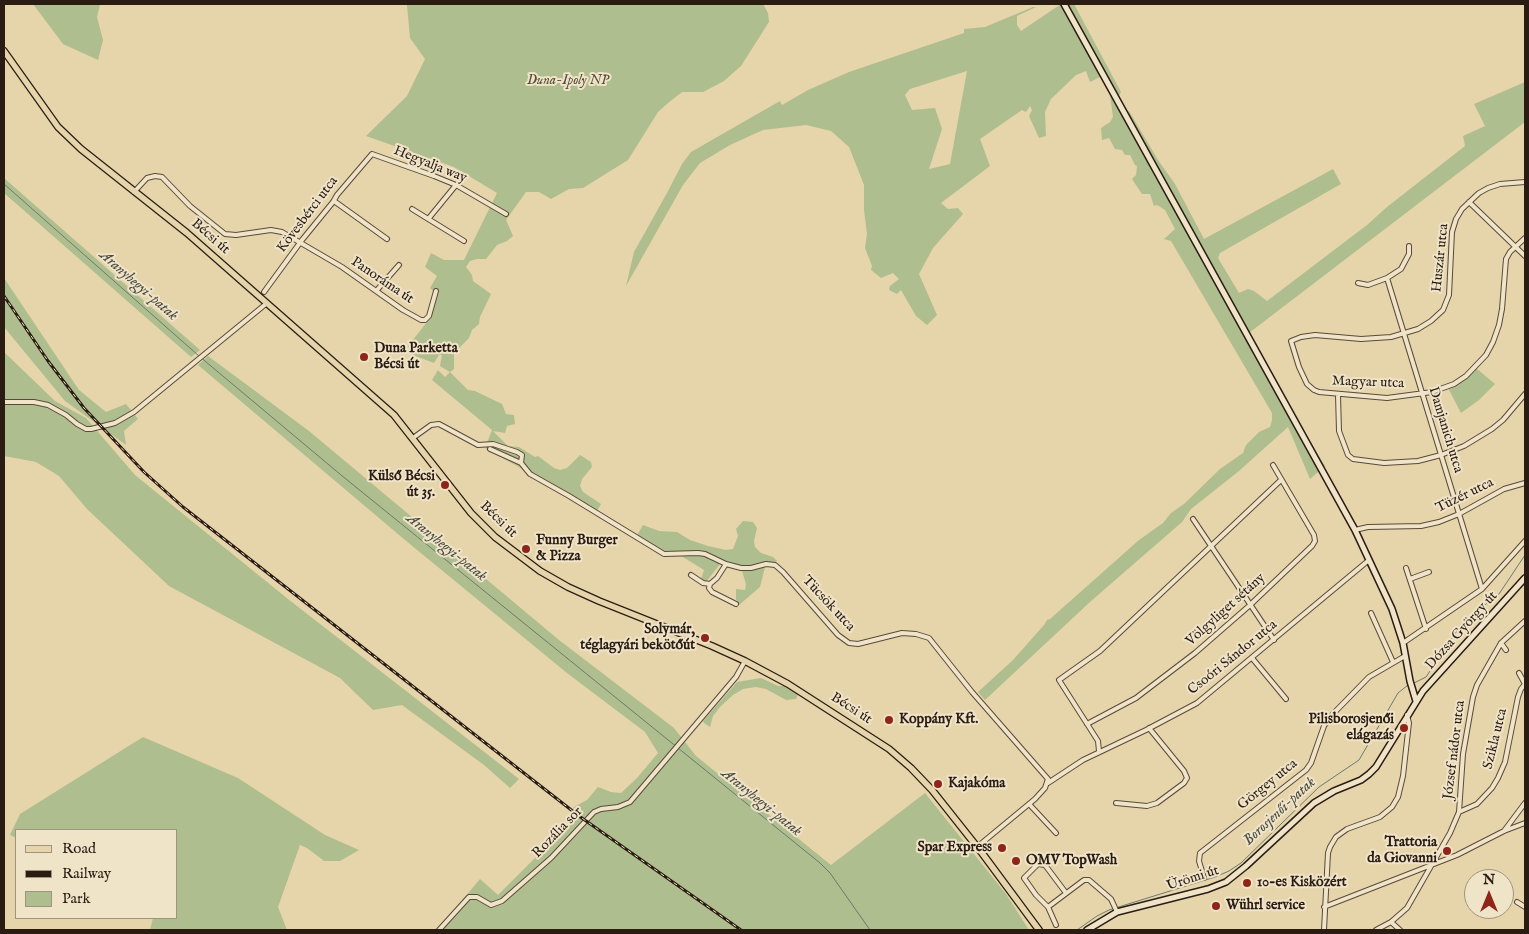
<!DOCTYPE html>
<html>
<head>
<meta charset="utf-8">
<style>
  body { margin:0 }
  #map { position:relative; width:1529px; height:934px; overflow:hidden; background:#e6d4ab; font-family:"IM FELL English",serif }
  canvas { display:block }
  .frame { position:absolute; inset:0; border:5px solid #2b1c13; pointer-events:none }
  .legend { position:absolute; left:15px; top:829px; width:162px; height:90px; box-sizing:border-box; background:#efe3c8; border:1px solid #a19380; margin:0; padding:6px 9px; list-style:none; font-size:15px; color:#2b1c13 }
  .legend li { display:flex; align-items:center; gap:10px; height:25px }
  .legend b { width:25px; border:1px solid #a19380 }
  .north { position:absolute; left:1464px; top:869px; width:50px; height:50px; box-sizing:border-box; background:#efe3c8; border:1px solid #a19380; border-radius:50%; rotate:0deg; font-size:14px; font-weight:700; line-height:20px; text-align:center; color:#2b1c13 }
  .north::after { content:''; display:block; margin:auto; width:18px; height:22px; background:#8f2418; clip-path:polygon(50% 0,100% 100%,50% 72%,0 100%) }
</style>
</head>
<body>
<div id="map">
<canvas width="1529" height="934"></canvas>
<div class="frame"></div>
<ul class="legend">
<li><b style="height:6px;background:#e6d4ab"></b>Road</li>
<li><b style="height:6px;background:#2b1c13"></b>Railway</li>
<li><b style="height:14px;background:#afbe8e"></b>Park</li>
</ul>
<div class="north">N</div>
</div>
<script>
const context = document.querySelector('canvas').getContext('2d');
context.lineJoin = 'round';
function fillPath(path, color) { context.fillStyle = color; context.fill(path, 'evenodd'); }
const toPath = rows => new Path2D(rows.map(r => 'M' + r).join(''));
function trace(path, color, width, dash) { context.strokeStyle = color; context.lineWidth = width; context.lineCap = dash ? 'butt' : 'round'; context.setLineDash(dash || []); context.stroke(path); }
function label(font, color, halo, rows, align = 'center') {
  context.font = font + ' "IM FELL English",serif'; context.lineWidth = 4; context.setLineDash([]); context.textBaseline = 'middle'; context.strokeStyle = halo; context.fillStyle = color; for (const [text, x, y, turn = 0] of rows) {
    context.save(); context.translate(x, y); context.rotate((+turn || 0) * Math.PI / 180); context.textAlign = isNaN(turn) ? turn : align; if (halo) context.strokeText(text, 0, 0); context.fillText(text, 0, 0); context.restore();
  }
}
fillPath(toPath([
  [33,4,100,4,97,17,103,40,98,60,63,44],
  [405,4,763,4,768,13,769,22,741,66,724,81,703,92,682,92,668,103,658,112,628,160,583,188,569,189,551,199,539,192,526,192,506,220,513,236,507,241,497,245,486,259,477,259,470,261,466,267,472,275,473,281,491,294,480,317,479,324,472,330,469,338,454,353,454,369,450,372,468,390,475,391,502,404,506,414,514,415,515,424,507,426,505,433,493,431,508,446,519,447,535,457,538,456,554,468,560,470,567,468,580,455,591,462,592,467,582,479,580,486,583,492,601,504,597,511,485,448,492,430,432,380,438,370,445,377,450,372,440,366,442,355,439,355,434,363,413,355,408,346,431,317,435,301,434,292,430,288,437,276,425,267,431,253,444,260,464,260,497,193,454,167,366,136,407,96,425,59,410,38,407,5],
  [1061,4,1074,4,1121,92,1119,96,1106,74,1090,82,1086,71,1076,75,1051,99,1045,112,1046,136,1039,138,1029,116,1032,110,1030,106,1026,112,1022,110,980,139,990,166,941,203,948,209,958,208,963,214,933,248,919,274,937,315,927,325,916,316,901,290,897,294,889,290,890,286,899,279,893,273,881,278,871,270,872,266,865,248,867,234,864,210,864,185,849,147,831,131,806,125,763,130,730,145,700,163,683,185,626,286,634,252,667,193,682,164,691,152,780,101,782,105,808,90,849,72,964,33,964,29,985,27,1033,7,1036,7,1017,16,1017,25,1021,31],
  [967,71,950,164,929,169,942,129,935,108,912,110,905,95,910,89],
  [1525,82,1525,122,1245,336,1325,466,1310,479,1288,427,1239,471,1191,509,1182,522,1090,602,985,700,978,692,1013,660,1044,625,1047,620,1050,619,1139,540,1163,523,1171,513,1184,504,1220,469,1243,453,1246,445,1259,432,1270,427,1272,420,1272,413,1171,241,1164,239,1175,229,1165,210,1157,205,1154,206,1150,194,1142,194,1132,179,1136,175,1137,166,1135,165,1130,155,1125,155,1122,150,1115,149,1109,138,1102,140,1101,128,1110,122,1113,117,1110,95,1112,94,1123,114,1129,111,1158,160,1175,184,1204,239,1333,169,1341,184,1220,253,1218,258,1239,293,1248,289,1254,291,1267,301,1367,225,1387,207,1465,146,1463,136,1485,126,1474,104],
  [4,178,200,350,191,357,4,193],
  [4,278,79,390,106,412,126,404,138,419,124,431,126,445,65,401,4,327],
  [4,352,55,401,86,418,135,475,288,599,519,779,510,788,484,765,402,705,373,710,340,678,169,586,87,509,59,476,36,462,4,456],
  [208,356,309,431,559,640,674,728,696,756,831,865,925,793,1006,894,1029,930,437,930,480,879,498,895,562,831,570,820,574,807,587,800,598,787,611,792,621,793,637,778,658,753,645,732,567,673,405,540,198,365],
  [1476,368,1495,384,1479,400,1461,413,1448,388,1467,377],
  [743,521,753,522,757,528,754,541,755,547,761,553,773,557,777,561,773,565,765,567,760,587,739,605,736,599,736,589,745,590,746,584,742,571,720,564,706,582,701,579,704,570,678,554,669,554,657,549,636,537,643,525,659,531,677,532,690,540,708,546,726,550,733,549,738,536,736,529],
  [761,678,778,686,784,686,798,694,796,699,786,700,766,689,756,687,743,689,733,695,720,707,713,716,710,727,704,723,703,721,737,682],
  [143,737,238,778,325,835,359,850,340,861,324,861,307,848,300,845,278,907,287,930,150,930,153,918,176,918,176,830,16,830,16,838,10,835,20,814]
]), '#afbe8e');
trace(toPath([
  [4,184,199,356,341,475,820,863,830,873,870,930],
  [1412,684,1426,677,1463,622,1499,594,1525,555],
  [1077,930,1097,916,1109,910,1215,877,1229,871,1241,863,1319,787,1359,760,1398,693,1408,685]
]), '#6b7a6d', 1);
const street = toPath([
  [1525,182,1500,184,1488,188,1479,193,1462,209,1456,219,1452,232,1449,295,1443,310,1431,321,1418,329,1391,337,1361,339,1315,335,1301,337,1291,341,1299,367,1307,384,1314,390,1319,392,1387,398,1432,392,1454,384,1466,376,1486,355,1493,342,1499,325,1502,309,1506,259,1510,252,1525,238],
  [134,192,147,178,155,176,162,177,190,206,225,234,236,235,271,230,282,232,342,267,403,310,421,320,425,320,429,316,436,291],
  [334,201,387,239],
  [1469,202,1525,256],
  [412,209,464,241],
  [429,218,456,185],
  [1387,278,1482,589],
  [1358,283,1368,285,1387,278,1401,269,1409,254,1409,246],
  [377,290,399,265],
  [264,292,302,240,333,202,337,195,372,154,434,176,456,185,506,214],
  [1338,395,1339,431,1348,455,1353,459,1384,463,1418,461,1441,455,1464,446,1492,429,1503,420,1525,394],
  [4,402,34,402,48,405,66,415,77,424,86,429,91,429,115,423,134,412,267,303],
  [413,438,431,425,439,424,478,445,493,444,517,452,522,455,521,463],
  [490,449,521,463,530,474,569,496,664,554,698,553,705,554,726,564,741,568,751,568,766,564,775,565,783,572,838,635,849,643,858,644,902,633,916,634,929,638,972,692,1048,779,1045,788,1035,799,977,847],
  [1193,519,1274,640],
  [1355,530,1368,527,1421,526,1439,522,1459,514,1504,489,1525,483],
  [1406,568,1426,629],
  [691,575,703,583,710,584,709,588,712,592,736,604],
  [1410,579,1429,572],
  [710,584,717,578,726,564],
  [1371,613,1393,662],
  [1403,643,1482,589,1525,541],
  [1501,643,1506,650],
  [1252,658,1286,699],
  [1519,673,1525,684],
  [1087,724,1136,698,1195,653,1249,606,1312,546,1315,541,1314,535,1273,465],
  [1099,751,1098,741,1059,680,1100,651,1281,480],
  [1048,783,1083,760,1146,730,1197,703,1369,560],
  [1116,803,1147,806,1157,803,1184,783,1187,778,1184,771,1149,728],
  [1029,804,1056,833],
  [1459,812,1477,804,1492,788,1498,778,1505,762,1518,697,1521,689,1525,684],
  [1504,831,1525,803],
  [1204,878,1199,861,1200,853,1306,770,1311,763,1324,726,1330,717,1369,677,1405,656],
  [1517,902,1525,907],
  [1048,907,1036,895,1024,878,1038,864,1045,865,1066,893],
  [1324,907,1457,855,1504,831,1525,823],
  [1391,922,1400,930],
  [1056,925,1048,907,1084,880,1089,880,1111,899,1117,912],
  [439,930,469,897,477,897,491,905,502,901,551,858,594,812,601,809,618,807,630,802,736,677,745,661],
  [1324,930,1328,853,1330,847,1336,837,1347,829,1380,817,1392,807,1398,797,1403,776,1409,723,1407,715],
  [1376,930,1391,922,1407,908,1450,833,1459,812,1463,754,1473,697,1477,685,1501,643,1525,621]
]);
const secondary = toPath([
  [1064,4,1355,530,1392,609,1403,643,1410,681,1416,701],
  [1087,930,1117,912,1208,889,1226,882,1246,866,1314,803,1334,791,1361,780,1369,774,1376,767,1423,691,1525,578]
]);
const primary = toPath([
  [4,51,58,127,81,149,187,233,394,415,471,513,495,537,540,571,568,587,599,601,712,646,745,661,788,684,889,749,911,768,932,790,982,853,1039,930]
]);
trace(street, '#5a4a39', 6);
trace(secondary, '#2b1c13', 8);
trace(primary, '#2b1c13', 8);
trace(street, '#efe3c8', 4);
trace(secondary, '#efe3c8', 5);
trace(primary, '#e6d4ab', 5.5);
const rail = toPath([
  [4,296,48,361,84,408,144,472,183,507,579,816,741,930]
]);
trace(rail, '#2b1c13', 3);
trace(rail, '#efe3c8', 1, [4]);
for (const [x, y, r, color] of [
  [364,357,5,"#8f2418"],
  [445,485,5,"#8f2418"],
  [526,549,5,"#8f2418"],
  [705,638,5,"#8f2418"],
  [889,720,5,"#8f2418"],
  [1404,728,5,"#8f2418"],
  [938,784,5,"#8f2418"],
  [1002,848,5,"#8f2418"],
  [1447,851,5,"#8f2418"],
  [1016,861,5,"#8f2418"],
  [1247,883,5,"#8f2418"],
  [1216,906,5,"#8f2418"]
]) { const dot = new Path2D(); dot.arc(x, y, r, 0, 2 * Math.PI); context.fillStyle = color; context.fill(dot); trace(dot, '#efe3c8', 2); }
label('italic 14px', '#534d38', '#efe3c8', [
  ["Duna-Ipoly NP",568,81]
]);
label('14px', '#2b1c13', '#efe3c8', [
  ["Hegyalja way",430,165,22],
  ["Kövesbérci utca",308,215,-53],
  ["Bécsi út",210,237,41],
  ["Huszár utca",1441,258,-84],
  ["Panoráma út",382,281,34],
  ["Magyar utca",1368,383,2],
  ["Damjanich utca",1445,430,73],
  ["Tüzér utca",1465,496,-26],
  ["Bécsi út",498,520,44],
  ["Tücsök utca",828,604,47],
  ["Völgyliget sétány",1226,610,-42],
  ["Dózsa György út",1462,631,-48],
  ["Csoóri Sándor utca",1233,658,-39],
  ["Bécsi út",851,709,33],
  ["Szikla utca",1496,739,-76],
  ["József nádor utca",1455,750,-83],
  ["Görgey utca",1268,785,-39],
  ["Rozália sor",558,833,-46],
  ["Ürömi út",1193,879,-18]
]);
label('bold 14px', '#2b1c13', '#efe3c8', [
  ["Duna Parketta",374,349],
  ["Bécsi út",374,365],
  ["Külső Bécsi",435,477,"right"],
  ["út 35.",435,493,"right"],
  ["Funny Burger",536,541],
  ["& Pizza",536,557],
  ["Solymár,",695,630,"right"],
  ["téglagyári bekötőút",695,646,"right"],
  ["Koppány Kft.",899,720],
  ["Pilisborosjenői",1394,720,"right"],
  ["elágazás",1394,736,"right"],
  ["Kajakóma",948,784],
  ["Trattoria",1437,843,"right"],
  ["da Giovanni",1437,859,"right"],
  ["Spar Express",992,848,"right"],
  ["OMV TopWash",1026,861],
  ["10-es Kisközért",1257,883],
  ["Wührl service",1226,906]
], 'left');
label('italic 15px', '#4b4b40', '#efe3c8', [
  ["Aranyhegyi-patak",138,286,41],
  ["Aranyhegyi-patak",446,548,39],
  ["Aranyhegyi-patak",761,803,39],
  ["Borosjenői-patak",1280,812,-43]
]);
</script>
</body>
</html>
